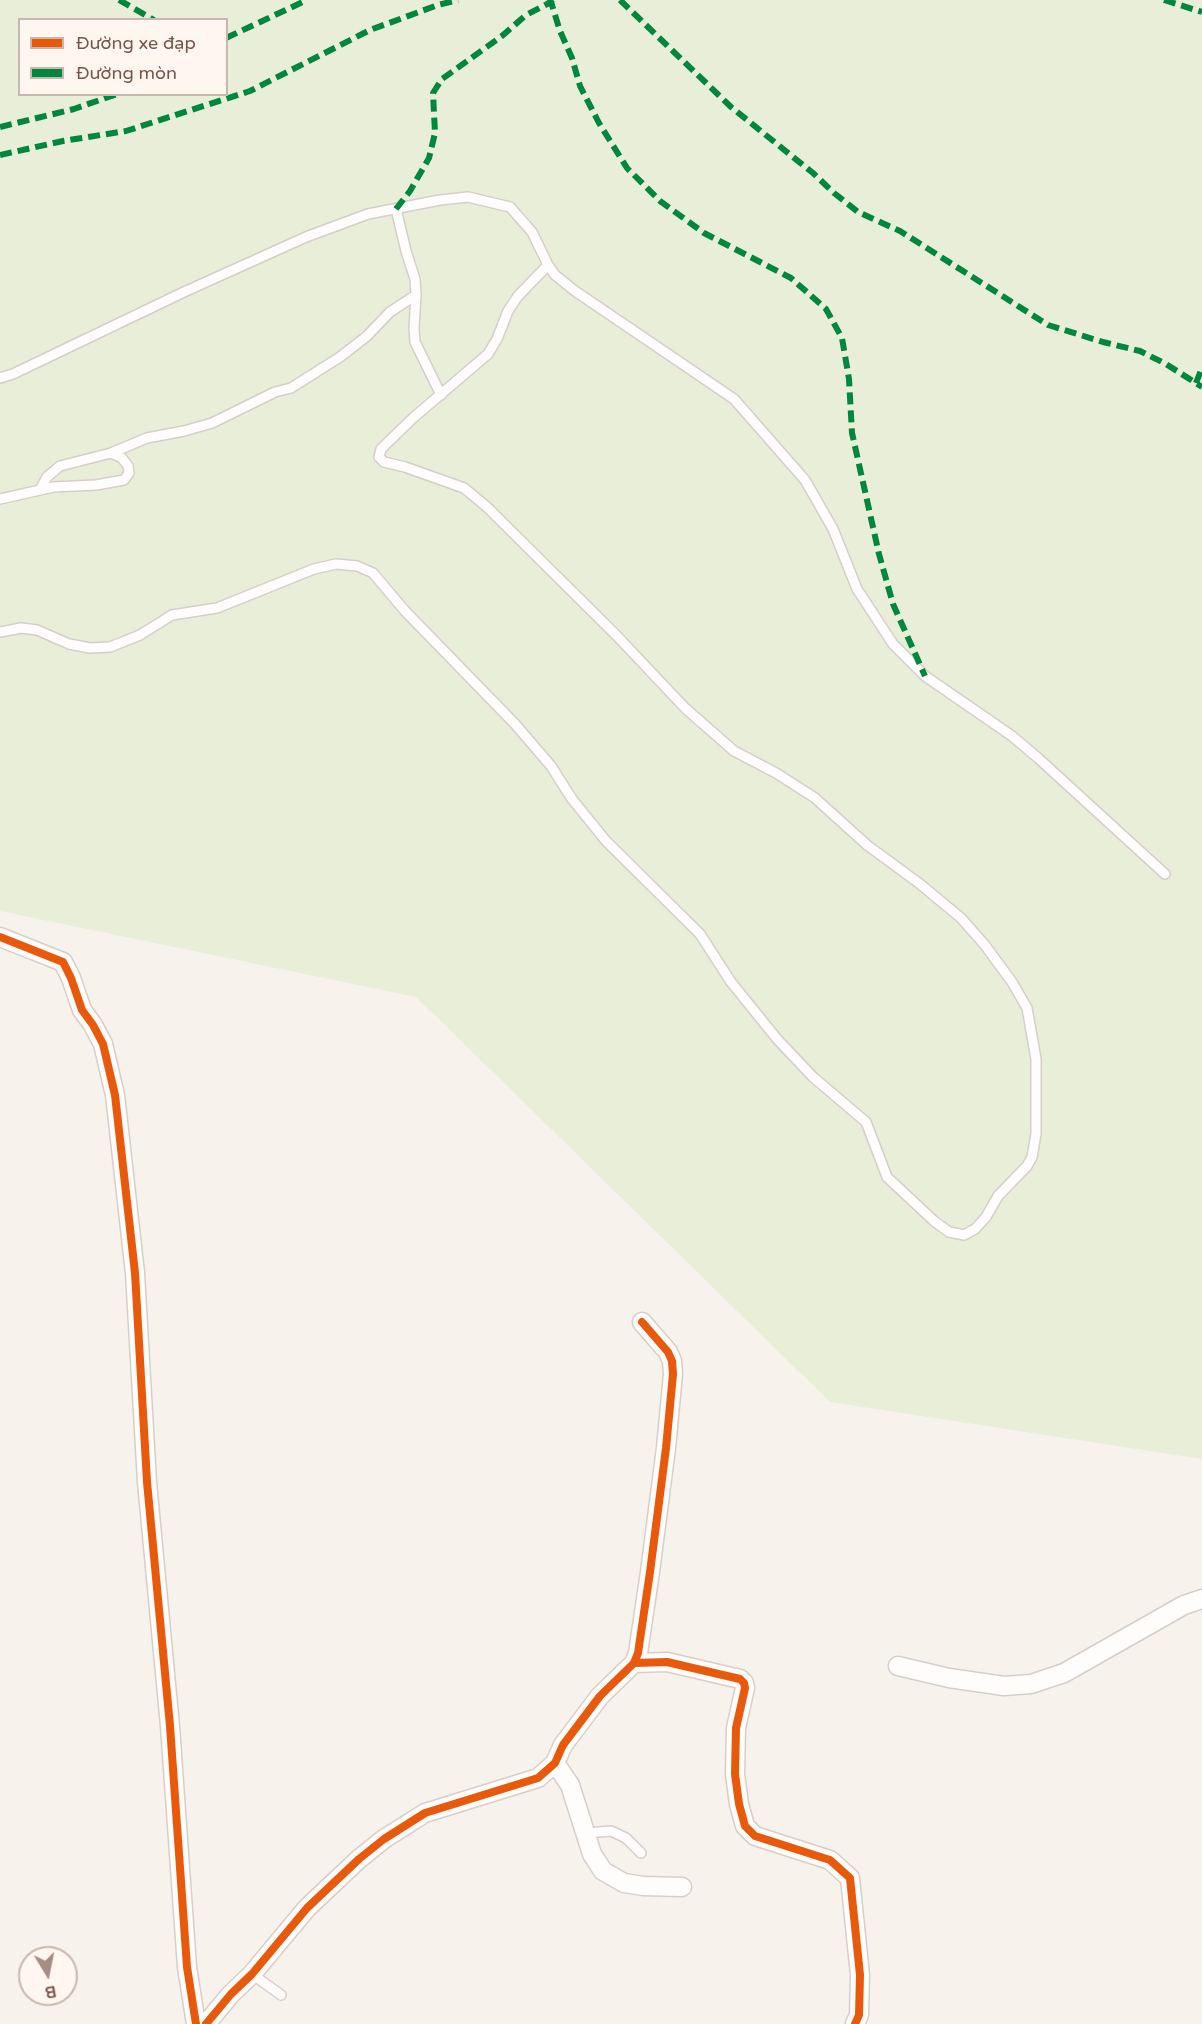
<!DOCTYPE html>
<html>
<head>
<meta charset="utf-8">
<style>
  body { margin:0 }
  #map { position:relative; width:1202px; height:2024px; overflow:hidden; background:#f8f2ed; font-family:"Varela Round",sans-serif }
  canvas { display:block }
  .legend { position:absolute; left:18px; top:18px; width:210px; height:78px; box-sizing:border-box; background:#fff7ef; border:2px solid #c9b6ad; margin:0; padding:8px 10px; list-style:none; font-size:18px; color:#78554b }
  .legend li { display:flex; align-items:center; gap:12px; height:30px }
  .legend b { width:30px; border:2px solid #c9b6ad }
  .north { position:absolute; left:18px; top:1946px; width:60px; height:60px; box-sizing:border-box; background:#fff7ef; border:2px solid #c9b6ad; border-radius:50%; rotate:170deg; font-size:16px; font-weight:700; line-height:24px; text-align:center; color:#78554b }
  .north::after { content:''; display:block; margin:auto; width:21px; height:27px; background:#a58c84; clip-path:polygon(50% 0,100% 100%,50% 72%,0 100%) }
</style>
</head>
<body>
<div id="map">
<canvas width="1202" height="2024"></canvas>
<ul class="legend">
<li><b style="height:8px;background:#e8590c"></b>Đường xe đạp</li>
<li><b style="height:8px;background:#00873e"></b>Đường mòn</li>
</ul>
<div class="north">B</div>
</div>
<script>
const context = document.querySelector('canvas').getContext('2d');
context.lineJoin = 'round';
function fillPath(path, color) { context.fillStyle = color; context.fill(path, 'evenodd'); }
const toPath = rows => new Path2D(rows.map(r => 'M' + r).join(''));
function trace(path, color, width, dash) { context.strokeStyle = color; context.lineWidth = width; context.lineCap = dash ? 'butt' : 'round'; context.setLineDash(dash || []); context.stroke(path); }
fillPath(toPath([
  [0,0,1202,0,1202,1459,830,1402,416,997,0,911],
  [20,20,226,20,226,94,20,94]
]), '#e8eed8');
const service = toPath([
  [396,209,406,251,415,279,416,295,414,328,415,342,441,395],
  [0,378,13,374,184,292,306,237,368,214,440,200,468,197,510,207,532,232,548,265,555,275,575,291,734,399,805,480,833,529,857,589,893,644,925,676,1012,736,1038,758,1165,874],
  [40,490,53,487,96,485,124,480,129,473,128,466,122,458,111,453],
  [0,499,40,490,47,477,60,466,111,453,147,438,184,431,212,423,275,392,291,388,340,357,367,336,390,312,416,295],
  [0,632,21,628,37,630,69,644,90,648,110,647,140,635,172,615,217,608,314,569,336,564,357,566,373,573,405,611,515,724,551,766,572,799,606,841,700,934,731,982,777,1039,813,1077,866,1122,887,1177,934,1221,949,1232,964,1235,975,1229,986,1217,998,1196,1027,1166,1032,1157,1036,1134,1036,1059,1027,1008,1012,982,984,944,961,918,920,884,867,845,815,798,776,773,734,751,685,708,617,636,487,507,464,488,405,467,384,462,379,457,381,449,413,418,488,354,497,339,508,311,518,296,548,265],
  [587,1833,611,1831,626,1838,641,1853],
  [252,1974,281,1995]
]);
const minor = toPath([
  [0,937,63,962,71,978,82,1010,93,1025,103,1044,115,1095,135,1273,147,1482,170,1726,187,1967,196,2024],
  [634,1663,667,1662,740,1679,744,1683,745,1688,736,1728,735,1774,739,1804,745,1826,755,1836,830,1860,850,1878,860,1975,859,2015,855,2024],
  [898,1666,949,1678,1004,1686,1031,1684,1064,1673,1184,1605,1202,1599],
  [555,1763,570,1785,592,1854,603,1871,624,1883,643,1886,682,1887],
  [206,2024,231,1994,252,1974,307,1908,359,1859,384,1839,425,1813,538,1778,555,1763,563,1745,600,1696,634,1663,638,1653,650,1572,666,1448,673,1374,672,1361,668,1352,642,1322]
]);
trace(service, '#d7ceca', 12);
trace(minor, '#d7ceca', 21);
trace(service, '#fefdfc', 9);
trace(minor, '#fefdfc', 18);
trace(toPath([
  [119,0,154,20],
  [547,0,551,2,560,31,572,58,580,86,599,123,627,168,660,201,704,233,791,278,826,309,842,338,849,379,852,433,879,554,893,604,925,676],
  [620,0,731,107,813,173,834,193,858,212,900,231,1048,325,1103,342,1140,351,1166,364,1202,387],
  [1164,0,1202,12],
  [226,38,307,0],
  [0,127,74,109,117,94],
  [0,155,63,141,126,131,250,91,370,30,438,5,458,0],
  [396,209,410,191,429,158,435,133,433,93,442,79,502,36,526,15,551,2,552,0],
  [1196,383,1202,368]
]), '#00873e', 6, [12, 6]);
trace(toPath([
  [0,937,63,962,71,978,82,1010,93,1025,103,1044,115,1095,135,1273,147,1482,170,1726,187,1967,196,2024],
  [634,1663,667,1662,740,1679,744,1683,745,1688,736,1728,735,1774,739,1804,745,1826,755,1836,830,1860,850,1878,860,1975,859,2015,855,2024],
  [206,2024,231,1994,252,1974,307,1908,359,1859,384,1839,425,1813,538,1778,555,1763,563,1745,600,1696,634,1663,638,1653,650,1572,666,1448,673,1374,672,1361,668,1352,642,1322]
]), '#e8590c', 8);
</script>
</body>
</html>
